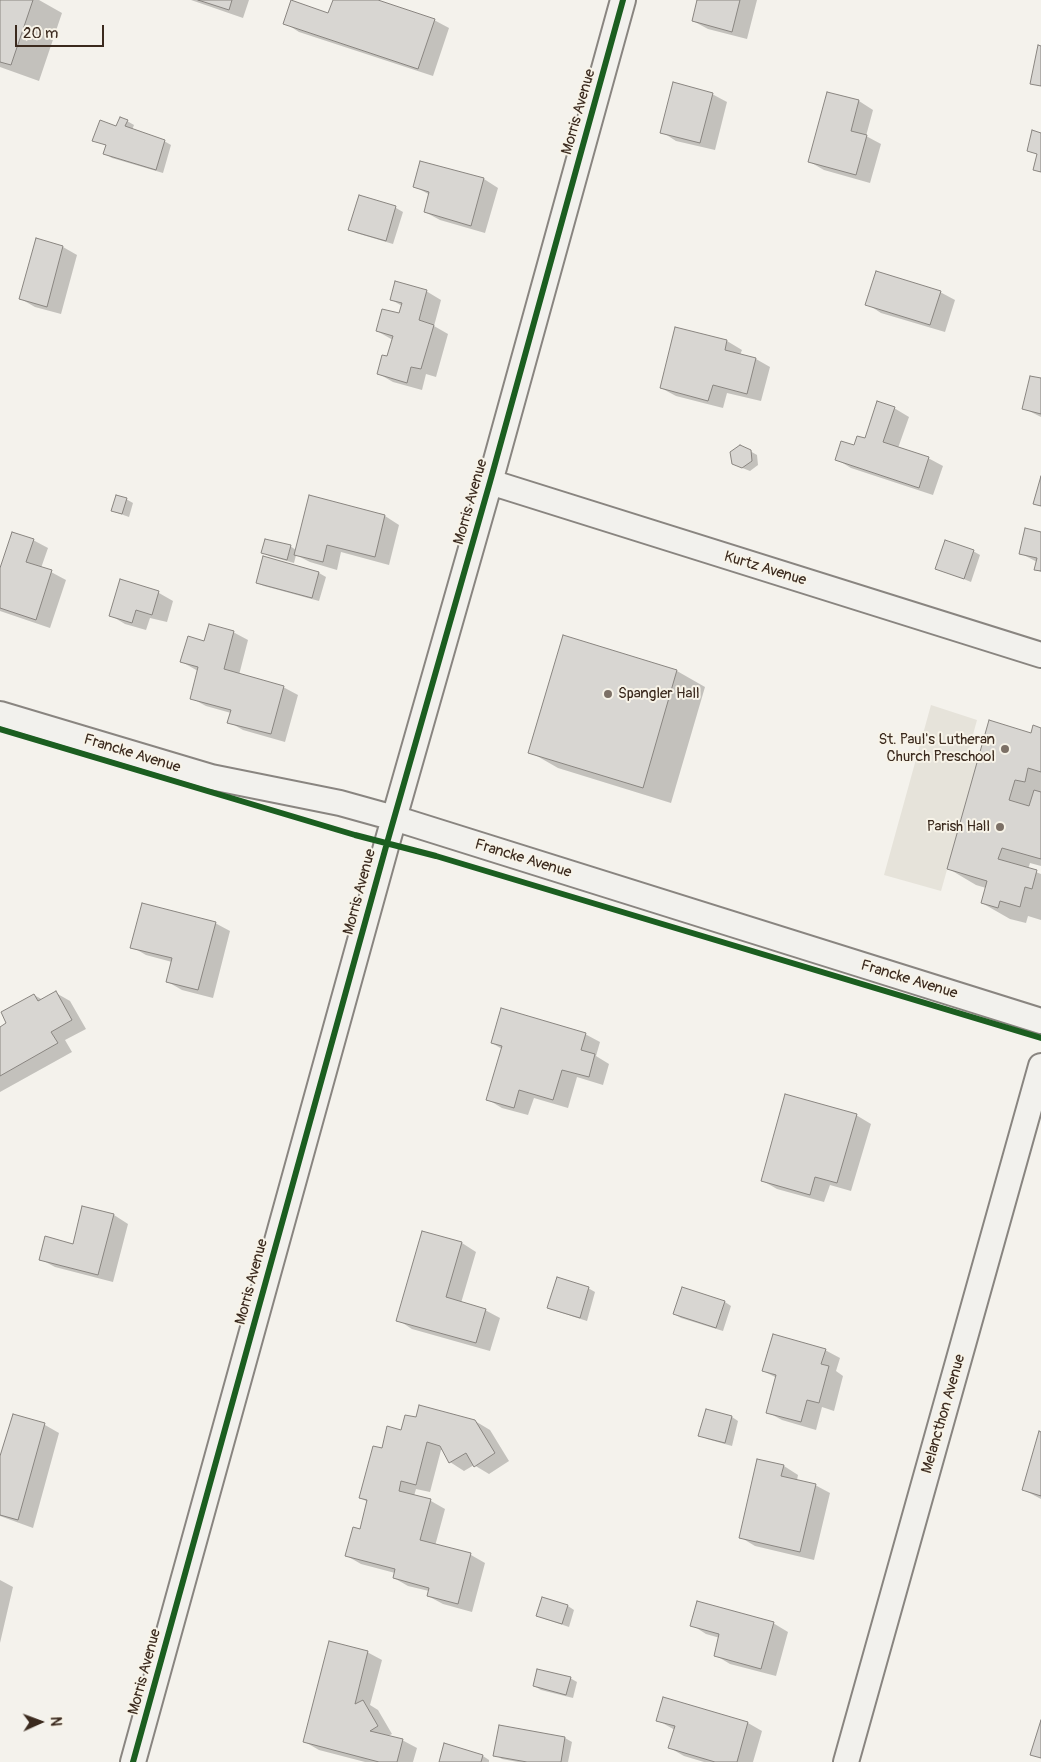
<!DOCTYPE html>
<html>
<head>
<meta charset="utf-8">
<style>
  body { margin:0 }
  #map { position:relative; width:1041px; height:1762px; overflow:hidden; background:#f4f2ec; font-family:Pangolin,sans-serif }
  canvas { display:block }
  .north { position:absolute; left:15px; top:1697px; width:50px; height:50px; -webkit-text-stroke:4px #f7f3e8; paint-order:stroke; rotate:88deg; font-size:14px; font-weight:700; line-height:20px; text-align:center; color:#3b2a1e }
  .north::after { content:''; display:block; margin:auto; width:18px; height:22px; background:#3b2a1e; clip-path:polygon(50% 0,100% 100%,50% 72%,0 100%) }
  .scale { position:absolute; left:15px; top:25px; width:89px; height:22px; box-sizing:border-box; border:2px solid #3b2a1e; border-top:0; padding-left:6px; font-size:15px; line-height:18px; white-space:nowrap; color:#3b2a1e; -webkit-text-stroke:4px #f7f3e8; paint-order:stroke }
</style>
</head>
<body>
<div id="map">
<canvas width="1041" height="1762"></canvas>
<div class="north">N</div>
<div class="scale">20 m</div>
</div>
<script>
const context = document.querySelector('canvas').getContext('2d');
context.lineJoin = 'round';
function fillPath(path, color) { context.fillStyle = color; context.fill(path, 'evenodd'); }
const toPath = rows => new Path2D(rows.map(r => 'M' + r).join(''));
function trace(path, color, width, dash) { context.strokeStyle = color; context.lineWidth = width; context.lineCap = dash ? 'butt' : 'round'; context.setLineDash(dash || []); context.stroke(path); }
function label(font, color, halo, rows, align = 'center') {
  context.font = font + ' Pangolin,sans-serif'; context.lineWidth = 4; context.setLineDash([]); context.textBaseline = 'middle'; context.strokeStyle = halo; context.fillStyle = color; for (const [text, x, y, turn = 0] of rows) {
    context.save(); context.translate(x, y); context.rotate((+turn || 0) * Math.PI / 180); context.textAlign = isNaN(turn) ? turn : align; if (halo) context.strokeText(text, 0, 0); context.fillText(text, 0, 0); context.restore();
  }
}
fillPath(toPath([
  [931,705,977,720,968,753,979,757,941,891,884,875]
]), '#e6e3da');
fillPath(toPath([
  [0,0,39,0,62,13,39,81,0,67],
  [191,0,249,0,243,18],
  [334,0,374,0,434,20,449,28,433,76,299,32,285,23,329,14],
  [699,0,757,0,747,39,708,29,693,21],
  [712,94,727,102,715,150,676,141,662,132],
  [859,101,873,110,866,136,881,144,870,183,824,170,810,162],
  [127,121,134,125,132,130,164,141,171,145,163,173,112,158,105,154,107,146,94,140],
  [421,162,484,179,498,188,485,233,440,220,425,212,430,195,414,186],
  [359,196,396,208,403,212,393,244,356,233,349,229],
  [37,239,63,247,77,255,61,314,35,307,21,299],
  [426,291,441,300,434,326,448,334,436,377,426,374,422,390,393,382,379,374,388,358,393,340,377,331,400,315,402,306,392,300],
  [940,292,955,300,945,332,881,313,867,304],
  [676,328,727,341,742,350,740,355,756,359,770,367,761,401,727,393,723,408,676,396,661,388],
  [1041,379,1041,417,1023,408],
  [894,408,909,417,898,448,928,458,943,466,933,495,851,468,836,459,865,440],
  [750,451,757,455,758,465,750,471,740,467],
  [310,496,385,516,399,525,389,565,341,552,337,570,310,562,296,555,294,563,269,556,263,552,290,546,296,550],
  [126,499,133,503,129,517,112,511],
  [1041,533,1041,572,1035,569,1037,562,1020,553],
  [33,540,48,548,41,568,51,572,66,580,50,628,0,611,0,572],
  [973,551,980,555,971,582,937,568],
  [264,558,319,573,326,577,319,601,264,586,257,583],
  [120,581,159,593,173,601,167,622,150,618,146,630,125,624,110,615],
  [233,632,248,640,239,675,283,687,298,695,285,742,243,730,229,722,231,713,206,706,191,698,198,671,182,662],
  [564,637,677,671,705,687,671,803,558,768,530,752],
  [1041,729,1041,866,1030,863,1028,869,1041,874,1041,920,1028,916,1026,923,1010,919,982,903,986,888,976,885,949,869,1032,734],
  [215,923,230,931,213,998,182,990,168,982,172,962,146,955,132,947],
  [56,993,70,1001,86,1029,65,1040,72,1052,0,1092,0,1028,8,1024,34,995,43,1000],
  [585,1034,600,1042,596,1056,609,1064,603,1085,577,1077,568,1108,534,1098,528,1115,502,1108,487,1099,502,1049,492,1043],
  [856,1115,871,1124,851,1191,830,1185,824,1202,777,1189,763,1181],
  [114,1215,128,1224,113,1282,55,1267,40,1259,74,1245],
  [423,1232,462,1243,476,1252,461,1303,485,1310,500,1318,490,1351,412,1329,398,1320],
  [588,1288,595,1292,587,1321,556,1311,549,1307],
  [683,1289,725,1302,731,1306,723,1331,681,1318,674,1314],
  [825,1350,840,1358,836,1371,843,1376,834,1411,822,1407,816,1430,782,1420,767,1412,777,1378,763,1371],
  [13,1415,45,1425,59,1433,33,1528,0,1516,0,1458],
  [732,1417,738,1421,732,1446,707,1439,700,1435],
  [416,1419,475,1421,490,1430,509,1461,489,1474,474,1465,464,1471,450,1462,443,1450,441,1450,430,1492,416,1489,414,1496,431,1501,445,1509,435,1546,471,1555,485,1563,472,1612,443,1604,428,1596,429,1591,408,1586,394,1578,395,1573,361,1564,347,1556,361,1530,368,1502,360,1498,382,1450],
  [1041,1433,1041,1499,1024,1490],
  [784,1466,798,1475,797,1480,815,1485,830,1493,814,1560,755,1546,740,1537],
  [0,1580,13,1587,0,1643],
  [568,1606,574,1610,569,1627,545,1619,538,1615],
  [773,1623,788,1632,776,1676,730,1664,715,1655,720,1638,706,1634,692,1625],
  [367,1652,382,1660,370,1705,378,1710,392,1734,388,1736,402,1740,417,1748,413,1762,365,1762,319,1750,305,1742],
  [570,1678,577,1682,573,1698,541,1690,534,1686],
  [657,1720,748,1723,762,1731,753,1762,704,1762,684,1756,670,1748,675,1730],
  [565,1738,572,1742,568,1762,518,1762,502,1759,495,1755],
  [483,1756,489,1760,489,1762,440,1762]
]), '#0003');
const building = toPath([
  [0,0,33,0,11,65,0,62,0,0],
  [198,0,232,0,229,10,198,0],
  [291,0,328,13,333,0,378,0,435,19,418,69,283,24,291,0],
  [697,0,740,0,732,32,692,21,697,0],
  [1038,45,1041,46,1041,86,1030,84,1038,45],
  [673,82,713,93,700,143,660,133,673,82],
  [827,92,859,100,851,131,867,135,856,175,808,162,827,92],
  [120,117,128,120,125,126,165,140,156,170,103,154,106,145,92,141,100,120,116,126,120,117],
  [1032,130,1041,133,1041,172,1033,170,1037,154,1027,151,1032,130],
  [420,161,484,178,471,226,424,212,429,192,413,187,420,161],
  [359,195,396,206,386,241,348,230,359,195],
  [36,238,63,246,47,307,19,299,36,238],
  [876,271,941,291,930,325,865,305,876,271],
  [395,281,427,290,419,320,434,325,421,369,411,367,407,383,377,374,382,355,387,356,393,336,376,331,382,309,399,313,402,303,390,300,395,281],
  [675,327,727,340,725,350,756,358,747,394,713,385,708,401,660,388,675,327],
  [1030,376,1041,378,1041,414,1022,409,1030,376],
  [877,401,895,407,883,442,929,457,919,488,835,460,841,441,854,445,857,436,865,438,877,401],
  [740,445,751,450,752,461,742,468,732,464,730,452,740,445],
  [1041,476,1041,506,1033,504,1041,476],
  [116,495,127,498,122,514,111,511,116,495],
  [309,495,385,515,375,557,327,545,323,562,294,555,309,495],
  [1025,528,1041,532,1041,571,1034,570,1037,558,1019,554,1025,528],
  [12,532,34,539,26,562,52,570,36,620,0,608,0,568,12,532],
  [265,539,291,545,287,560,261,553,265,539],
  [945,540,974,550,964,579,935,569,945,540],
  [263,556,319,572,312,598,256,583,263,556],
  [120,579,159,591,152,615,136,610,132,623,109,616,120,579],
  [209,624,234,631,224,669,284,686,271,734,227,723,231,710,190,699,198,667,180,662,188,636,204,641,209,624],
  [563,635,677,670,643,788,528,753,563,635],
  [989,720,1031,733,1033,725,1041,728,1041,772,1028,768,1025,782,1015,780,1009,800,1029,806,1034,790,1041,792,1041,859,1002,848,998,859,1037,870,1032,889,1025,887,1020,907,1000,901,998,908,981,903,987,881,947,869,989,720],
  [142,903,216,922,198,990,166,982,172,958,130,948,142,903],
  [56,991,72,1020,51,1032,58,1043,0,1076,0,1027,6,1023,1,1012,34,994,38,1001,56,991],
  [501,1008,586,1033,581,1050,595,1054,589,1077,562,1070,553,1100,519,1090,514,1108,486,1100,502,1046,491,1043,501,1008],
  [785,1094,857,1114,837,1183,815,1177,810,1195,761,1181,785,1094],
  [82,1206,114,1214,98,1275,39,1260,45,1236,73,1244,82,1206],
  [422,1231,462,1242,446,1297,486,1309,476,1343,396,1321,422,1231],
  [557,1277,589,1287,580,1318,547,1308,557,1277],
  [682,1287,725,1301,716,1328,673,1314,682,1287],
  [773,1334,826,1349,821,1364,829,1366,819,1403,807,1400,801,1422,766,1413,776,1375,762,1371,773,1334],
  [419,1405,475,1420,495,1453,474,1467,466,1453,449,1463,440,1446,427,1442,416,1485,401,1481,399,1491,431,1499,420,1540,471,1553,458,1604,427,1596,429,1588,393,1578,395,1569,345,1556,353,1527,360,1529,367,1500,359,1498,373,1446,382,1448,387,1426,401,1430,405,1415,416,1417,419,1405],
  [706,1409,732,1416,725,1443,698,1436,706,1409],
  [13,1414,45,1423,18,1520,0,1515,0,1456,13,1414],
  [1039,1431,1041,1432,1041,1496,1022,1490,1039,1431],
  [757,1459,784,1465,781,1476,816,1484,800,1552,739,1538,757,1459],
  [542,1597,568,1605,562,1624,536,1616,542,1597],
  [697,1601,774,1622,761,1669,714,1656,719,1634,690,1626,697,1601],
  [329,1641,368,1651,355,1704,363,1700,378,1726,370,1731,403,1739,397,1762,379,1762,303,1742,329,1641],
  [537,1669,571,1677,566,1695,533,1686,537,1669],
  [663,1697,748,1722,737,1762,715,1762,668,1748,675,1726,656,1721,663,1697],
  [1041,1720,1041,1758,1030,1755,1041,1720],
  [499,1725,565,1737,561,1762,527,1762,493,1756,499,1725],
  [444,1743,483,1755,481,1762,439,1762,444,1743]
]);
fillPath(building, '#d8d6d2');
trace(building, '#898580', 1);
const minor = toPath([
  [490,482,1041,655],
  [0,714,211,777,340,803,394,818,1041,1021],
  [133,1762,387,843,490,482,623,0],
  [846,1762,1041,1066]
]);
trace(minor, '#898580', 28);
trace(minor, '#f2f1ed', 24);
trace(toPath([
  [0,729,355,835,436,856,1041,1038],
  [133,1762,387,843,490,482,623,0]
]), '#1b5e20', 6);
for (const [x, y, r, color] of [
  [608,694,5,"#7c7066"],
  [1005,749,5,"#7c7066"],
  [1000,827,5,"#7c7066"]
]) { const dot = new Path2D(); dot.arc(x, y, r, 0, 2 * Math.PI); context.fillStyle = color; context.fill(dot); trace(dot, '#f7f3e8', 2); }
label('15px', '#3b2a1e', '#f7f3e8', [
  ["Morris Avenue",579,112,-74],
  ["Morris Avenue",471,502,-74],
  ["Kurtz Avenue",765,569,17],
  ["Francke Avenue",132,754,17],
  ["Francke Avenue",523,859,17],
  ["Morris Avenue",360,892,-75],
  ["Francke Avenue",909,980,17],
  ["Morris Avenue",252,1282,-75],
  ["Melancthon Avenue",944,1414,-74],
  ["Morris Avenue",145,1672,-75]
]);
label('15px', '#3b2a1e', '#f7f3e8', [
  ["Spangler Hall",618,694,"left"],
  ["St. Paul's Lutheran",995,740],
  ["Church Preschool",995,757],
  ["Parish Hall",990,827]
], 'right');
</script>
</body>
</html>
